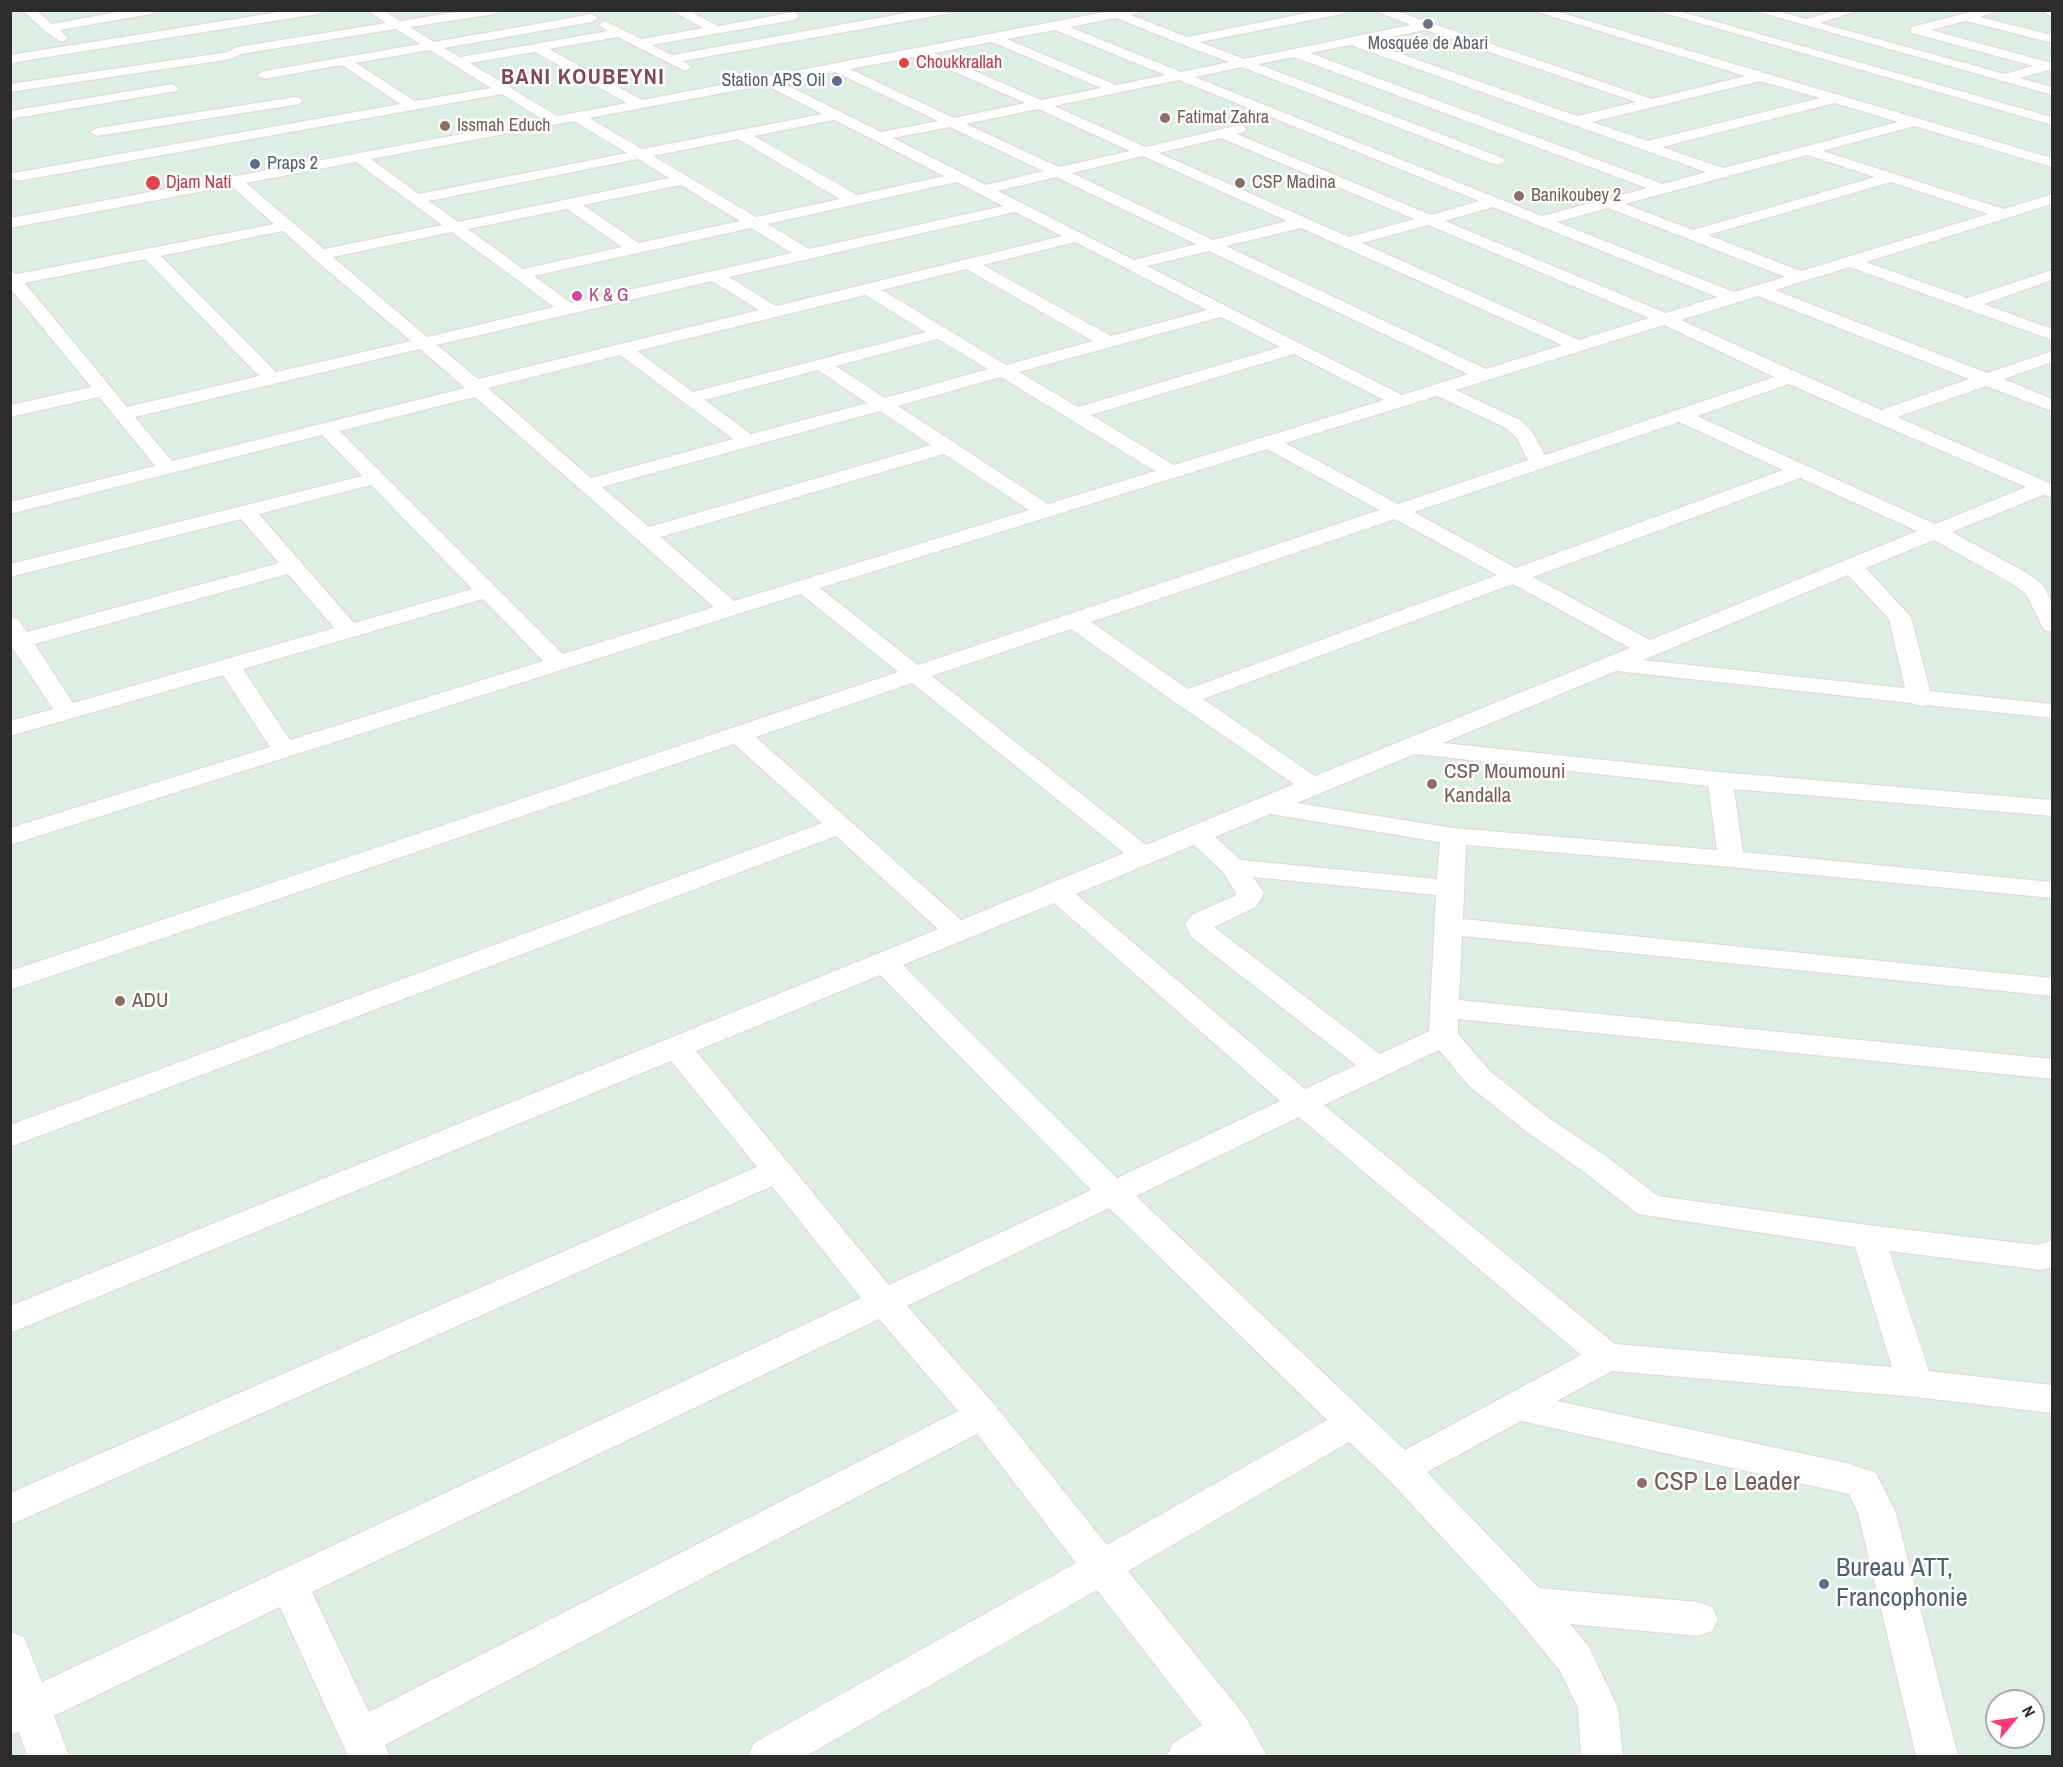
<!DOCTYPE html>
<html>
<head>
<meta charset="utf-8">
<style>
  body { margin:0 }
  #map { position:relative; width:2063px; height:1767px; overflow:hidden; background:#ddefe5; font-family:"Archivo Narrow",sans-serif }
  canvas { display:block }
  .frame { position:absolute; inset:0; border:12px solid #2c2c2c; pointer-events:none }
  .north { position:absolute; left:1985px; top:1689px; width:60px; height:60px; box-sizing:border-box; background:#fff; border:2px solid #ababab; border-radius:50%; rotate:61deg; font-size:16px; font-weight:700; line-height:24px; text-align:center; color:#2c2c2c }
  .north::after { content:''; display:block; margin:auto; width:21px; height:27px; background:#ff3a76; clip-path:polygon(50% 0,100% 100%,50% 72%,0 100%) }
</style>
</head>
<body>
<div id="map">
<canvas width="2063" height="1767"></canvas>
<div class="frame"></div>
<div class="north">N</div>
</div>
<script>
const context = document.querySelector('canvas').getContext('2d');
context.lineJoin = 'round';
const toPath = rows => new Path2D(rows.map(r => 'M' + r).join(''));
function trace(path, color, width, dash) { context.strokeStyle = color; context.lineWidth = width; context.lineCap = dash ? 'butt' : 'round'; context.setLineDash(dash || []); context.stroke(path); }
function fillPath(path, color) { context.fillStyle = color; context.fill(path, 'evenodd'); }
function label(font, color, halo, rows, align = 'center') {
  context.font = font + ' "Archivo Narrow",sans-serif'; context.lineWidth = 5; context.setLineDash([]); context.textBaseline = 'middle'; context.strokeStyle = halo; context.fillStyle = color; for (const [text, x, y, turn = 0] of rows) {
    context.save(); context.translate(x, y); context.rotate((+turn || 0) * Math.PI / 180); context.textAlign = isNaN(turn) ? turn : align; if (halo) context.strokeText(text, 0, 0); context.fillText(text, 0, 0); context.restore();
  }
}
const minor = toPath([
  [22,10,36,10,52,24,127,10,157,10,151,14,60,30,68,38,62,42,45,31,22,10],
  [291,10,324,10,318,14,10,63,10,55,291,10],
  [367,10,383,10,400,21,468,10,501,10,495,14,410,27,434,42,592,14,598,18,592,22,444,48,460,57,608,31,599,25,605,21,641,39,703,28,671,10,688,10,718,26,794,12,800,16,794,20,652,45,672,55,922,10,952,10,946,14,683,61,692,67,685,71,618,37,549,49,642,100,1115,10,1146,10,1131,15,1187,37,1321,10,1348,10,1342,14,1200,42,1244,59,1411,25,1373,10,1393,10,1652,99,1745,76,1531,10,1552,10,2052,158,2052,167,1914,126,1823,151,2004,209,2052,194,2052,204,1866,262,1967,298,2052,270,2052,280,1984,304,2052,329,2052,340,1850,267,1775,290,1987,373,2052,351,2052,362,2004,379,2052,399,2052,411,1986,386,1897,417,2052,484,2052,497,2043,495,1952,532,2027,573,2043,585,2052,603,2052,632,2044,630,2026,594,2011,583,1934,540,1866,568,1911,617,1930,691,2052,704,2052,718,1926,705,1920,706,1911,703,1616,671,1443,743,1720,772,2052,800,2052,816,1734,789,1743,852,2052,882,2052,898,1731,867,1466,845,1463,919,2052,978,2052,996,1462,936,1459,1000,2052,1059,2052,1079,1458,1019,1458,1034,1491,1072,1549,1118,1606,1156,1658,1196,1868,1225,2037,1245,2052,1240,2052,1267,2042,1270,1889,1251,1929,1371,2052,1385,2052,1413,1915,1397,1612,1371,1557,1401,1847,1463,1876,1473,1896,1513,1958,1756,1916,1756,1858,1513,1849,1494,1521,1421,1427,1472,1539,1588,1698,1602,1712,1607,1718,1619,1712,1631,1698,1636,1570,1624,1589,1647,1618,1708,1623,1756,1581,1756,1578,1708,1560,1671,1515,1616,1388,1479,1349,1442,1128,1571,1245,1716,1267,1756,1167,1756,1173,1743,1202,1725,1097,1590,806,1756,748,1756,754,1743,1076,1563,977,1434,385,1745,390,1756,348,1756,280,1607,54,1716,69,1756,27,1756,19,1732,10,1735,10,1632,24,1637,42,1682,861,1298,772,1186,10,1525,10,1493,757,1167,671,1061,10,1333,10,1306,938,929,836,836,10,1147,10,1125,822,823,734,744,10,990,10,971,898,672,801,594,10,845,10,828,270,747,223,675,10,736,10,721,53,709,10,644,10,617,18,619,27,632,279,563,241,519,10,577,10,564,362,476,322,435,10,514,10,502,155,466,99,397,10,417,10,405,91,387,10,288,10,271,17,274,274,224,231,186,10,228,10,218,542,119,502,94,18,181,10,176,13,173,400,104,342,65,264,79,257,75,264,71,420,44,396,29,241,54,232,59,10,92,10,84,228,52,237,47,386,23,367,10],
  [1116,18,1181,44,1229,62,1181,72,1070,27,1116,18],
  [1055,30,1165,75,1116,85,1007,39,1055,30],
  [1425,30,1636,102,1577,116,1367,42,1425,30],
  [992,42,1101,88,1041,100,934,53,992,42],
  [1351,45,1571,124,1706,172,1663,184,1310,53,1351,45],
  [430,50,491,88,415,101,356,63,430,50],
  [535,52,627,103,557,116,470,63,535,52],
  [919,56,1025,103,954,118,850,69,919,56],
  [1294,57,1647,188,1542,216,1195,77,1242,67,1493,164,1498,165,1505,161,1503,158,1258,64,1294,57],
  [835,72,938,121,881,132,781,82,835,72],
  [1179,80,1479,201,1431,215,1237,134,1244,132,1246,129,1244,126,1239,125,1146,147,1054,106,1179,80],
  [1760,81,1820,98,1648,141,1592,122,1760,81],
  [766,85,822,114,642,149,589,118,766,85],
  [1835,103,1898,122,1723,168,1662,147,1835,103],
  [1038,109,1130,151,1059,167,966,124,1038,109],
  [834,120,874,140,944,176,857,195,754,136,834,120],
  [574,121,627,153,419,194,371,159,574,121],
  [950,127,1043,171,986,185,893,138,950,127],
  [1221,138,1414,219,1349,237,1159,153,1221,138],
  [738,139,840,199,756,217,653,156,738,139],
  [1807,155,1875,177,1693,230,1625,204,1807,155],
  [1143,156,1287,221,1213,240,1072,173,1143,156],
  [638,159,669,178,458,222,429,201,638,159],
  [356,162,442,225,324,249,246,183,356,162],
  [1056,177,1196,244,1134,260,998,191,1056,177],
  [957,182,1003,206,809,249,768,224,957,182],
  [1891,182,1988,214,1801,271,1708,235,1891,182],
  [681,185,740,221,639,243,583,205,681,185],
  [1493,207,1535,224,1717,297,1666,313,1445,221,1493,207],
  [1608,208,1686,238,1785,277,1734,292,1557,222,1608,208],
  [567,209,622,247,523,269,468,229,567,209],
  [1015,212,1062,236,776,306,729,277,1015,212],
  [1428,225,1649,318,1579,340,1362,243,1428,225],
  [751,228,792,253,571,303,534,276,751,228],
  [1301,228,1562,345,1486,369,1226,246,1301,228],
  [283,231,313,258,411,341,276,372,161,256,283,231],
  [452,232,554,307,427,337,333,257,452,232],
  [1075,242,1207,310,1111,336,983,265,1075,242],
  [1209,251,1468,374,1402,395,1147,266,1209,251],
  [145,259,259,376,127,407,25,283,145,259],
  [966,269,1093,341,1006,365,882,290,966,269],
  [712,281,759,310,478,379,437,345,712,281],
  [865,295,926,332,693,392,637,351,865,295],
  [1758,296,1969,379,1881,410,1681,320,1758,296],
  [1221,317,1280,347,1078,407,1019,372,1221,317],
  [1664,325,1774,377,1545,455,1531,430,1520,420,1456,390,1664,325],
  [938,339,988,369,885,398,836,366,938,339],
  [420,349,465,388,172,461,135,417,420,349],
  [1294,354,1384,400,1174,465,1091,415,1294,354],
  [620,355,733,439,591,478,488,388,620,355],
  [818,370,867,403,751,434,705,400,818,370],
  [1001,377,1155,471,1048,504,898,406,1001,377],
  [1789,384,1873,421,2026,487,1935,524,1697,416,1789,384],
  [1437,396,1506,428,1516,437,1528,460,1398,504,1285,443,1437,396],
  [475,397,580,489,714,607,563,654,340,431,475,397],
  [880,411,931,445,649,527,602,487,880,411],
  [1679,422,1783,470,1516,568,1414,512,1679,422],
  [1267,449,1379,510,918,665,820,588,1267,449],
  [944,454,1029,510,734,601,661,537,944,454],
  [1800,478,1917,531,1650,640,1533,577,1800,478],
  [371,485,472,589,354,623,259,514,371,485],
  [1395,519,1497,575,1188,689,1091,622,1395,519],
  [288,574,334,628,73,703,35,644,288,574],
  [1848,575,1889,619,1905,688,1643,660,1848,575],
  [1513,584,1630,648,1315,776,1203,699,1513,584],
  [483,599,543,661,290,740,243,669,483,599],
  [1071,629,1176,703,1294,784,1146,845,932,676,1071,629],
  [912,683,1124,853,961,920,756,737,912,683],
  [1415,754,1708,786,1717,850,1453,828,1297,803,1415,754],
  [1270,814,1440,842,1437,879,1241,860,1215,837,1270,814],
  [1194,845,1223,872,1236,893,1235,896,1193,914,1185,924,1191,937,1356,1065,1305,1089,1076,894,1194,845],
  [1253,877,1436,895,1429,1031,1380,1054,1214,927,1256,907,1264,893,1253,877],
  [1054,903,1280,1101,1117,1178,903,965,1054,903],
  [880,975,1091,1190,889,1285,696,1051,880,975],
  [1439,1050,1469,1086,1527,1132,1584,1172,1638,1214,1855,1247,1892,1367,1615,1344,1324,1105,1439,1050],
  [1299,1117,1581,1355,1405,1450,1136,1196,1299,1117],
  [1109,1208,1327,1420,1107,1545,995,1405,907,1306,1109,1208],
  [879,1319,958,1411,369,1712,312,1592,879,1319],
  [1654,10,1675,10,2052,117,2052,125,1654,10],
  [1752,10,1774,10,1806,19,1838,10,1860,10,1820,23,2005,74,2033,66,1912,33,1910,30,1912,27,1977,10,1999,10,1980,17,2052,35,2052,43,1966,21,1931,30,2048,62,2052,61,2052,69,2020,78,2052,87,2052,95,1752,10],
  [2042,10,2052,10,2052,16,2048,15,2042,10],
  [172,84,179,88,177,91,10,119,10,111,172,84],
  [295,97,300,98,302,101,300,104,97,136,90,132,97,128,295,97]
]);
trace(minor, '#e6d2d8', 2);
fillPath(minor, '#fff');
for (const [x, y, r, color] of [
  [1428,24,6,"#6b7280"],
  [904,63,6,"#e0444e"],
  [837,81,6,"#5c6f8a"],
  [1165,118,6,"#8d6e63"],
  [445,126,6,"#8d6e63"],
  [255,164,6,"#5c6f8a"],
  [153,183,8,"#e0444e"],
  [1240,183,6,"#8d6e63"],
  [1519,196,6,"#8d6e63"],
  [577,296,6,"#d1479c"],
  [1432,784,6,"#8d6e63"],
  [120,1001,6,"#8d6e63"],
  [1642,1483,6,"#8d6e63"],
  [1824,1584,6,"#5c6f8a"]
]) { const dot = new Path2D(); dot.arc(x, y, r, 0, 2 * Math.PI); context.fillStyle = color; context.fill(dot); trace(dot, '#fff', 2); }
label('18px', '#5b616d', '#fff', [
  ["Mosquée de Abari",1428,44]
]);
label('18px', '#be3a42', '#fff', [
  ["Choukkrallah",916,63],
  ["Djam Nati",166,183]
], 'left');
label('18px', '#4e5e75', '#fff', [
  ["Station APS Oil",825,81],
  ["Praps 2",267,164,"left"]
], 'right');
label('18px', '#785e54', '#fff', [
  ["Fatimat Zahra",1177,118],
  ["Issmah Educh",457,126],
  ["CSP Madina",1252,183],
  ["Banikoubey 2",1531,196]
], 'left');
label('18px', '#b23c85', '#fff', [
  ["K & G",589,296]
], 'left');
label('21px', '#785e54', '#fff', [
  ["CSP Moumouni",1444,772],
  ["Kandalla",1444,796],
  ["ADU",132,1001]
], 'left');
context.letterSpacing = '1.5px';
label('bold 22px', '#824759', '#fff', [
  ["BANI KOUBEYNI",583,78]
]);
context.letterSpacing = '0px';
label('26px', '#785e54', '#fff', [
  ["CSP Le Leader",1654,1483]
], 'left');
label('26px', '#4e5e75', '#fff', [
  ["Bureau ATT,",1836,1569],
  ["Francophonie",1836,1599]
], 'left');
</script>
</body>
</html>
